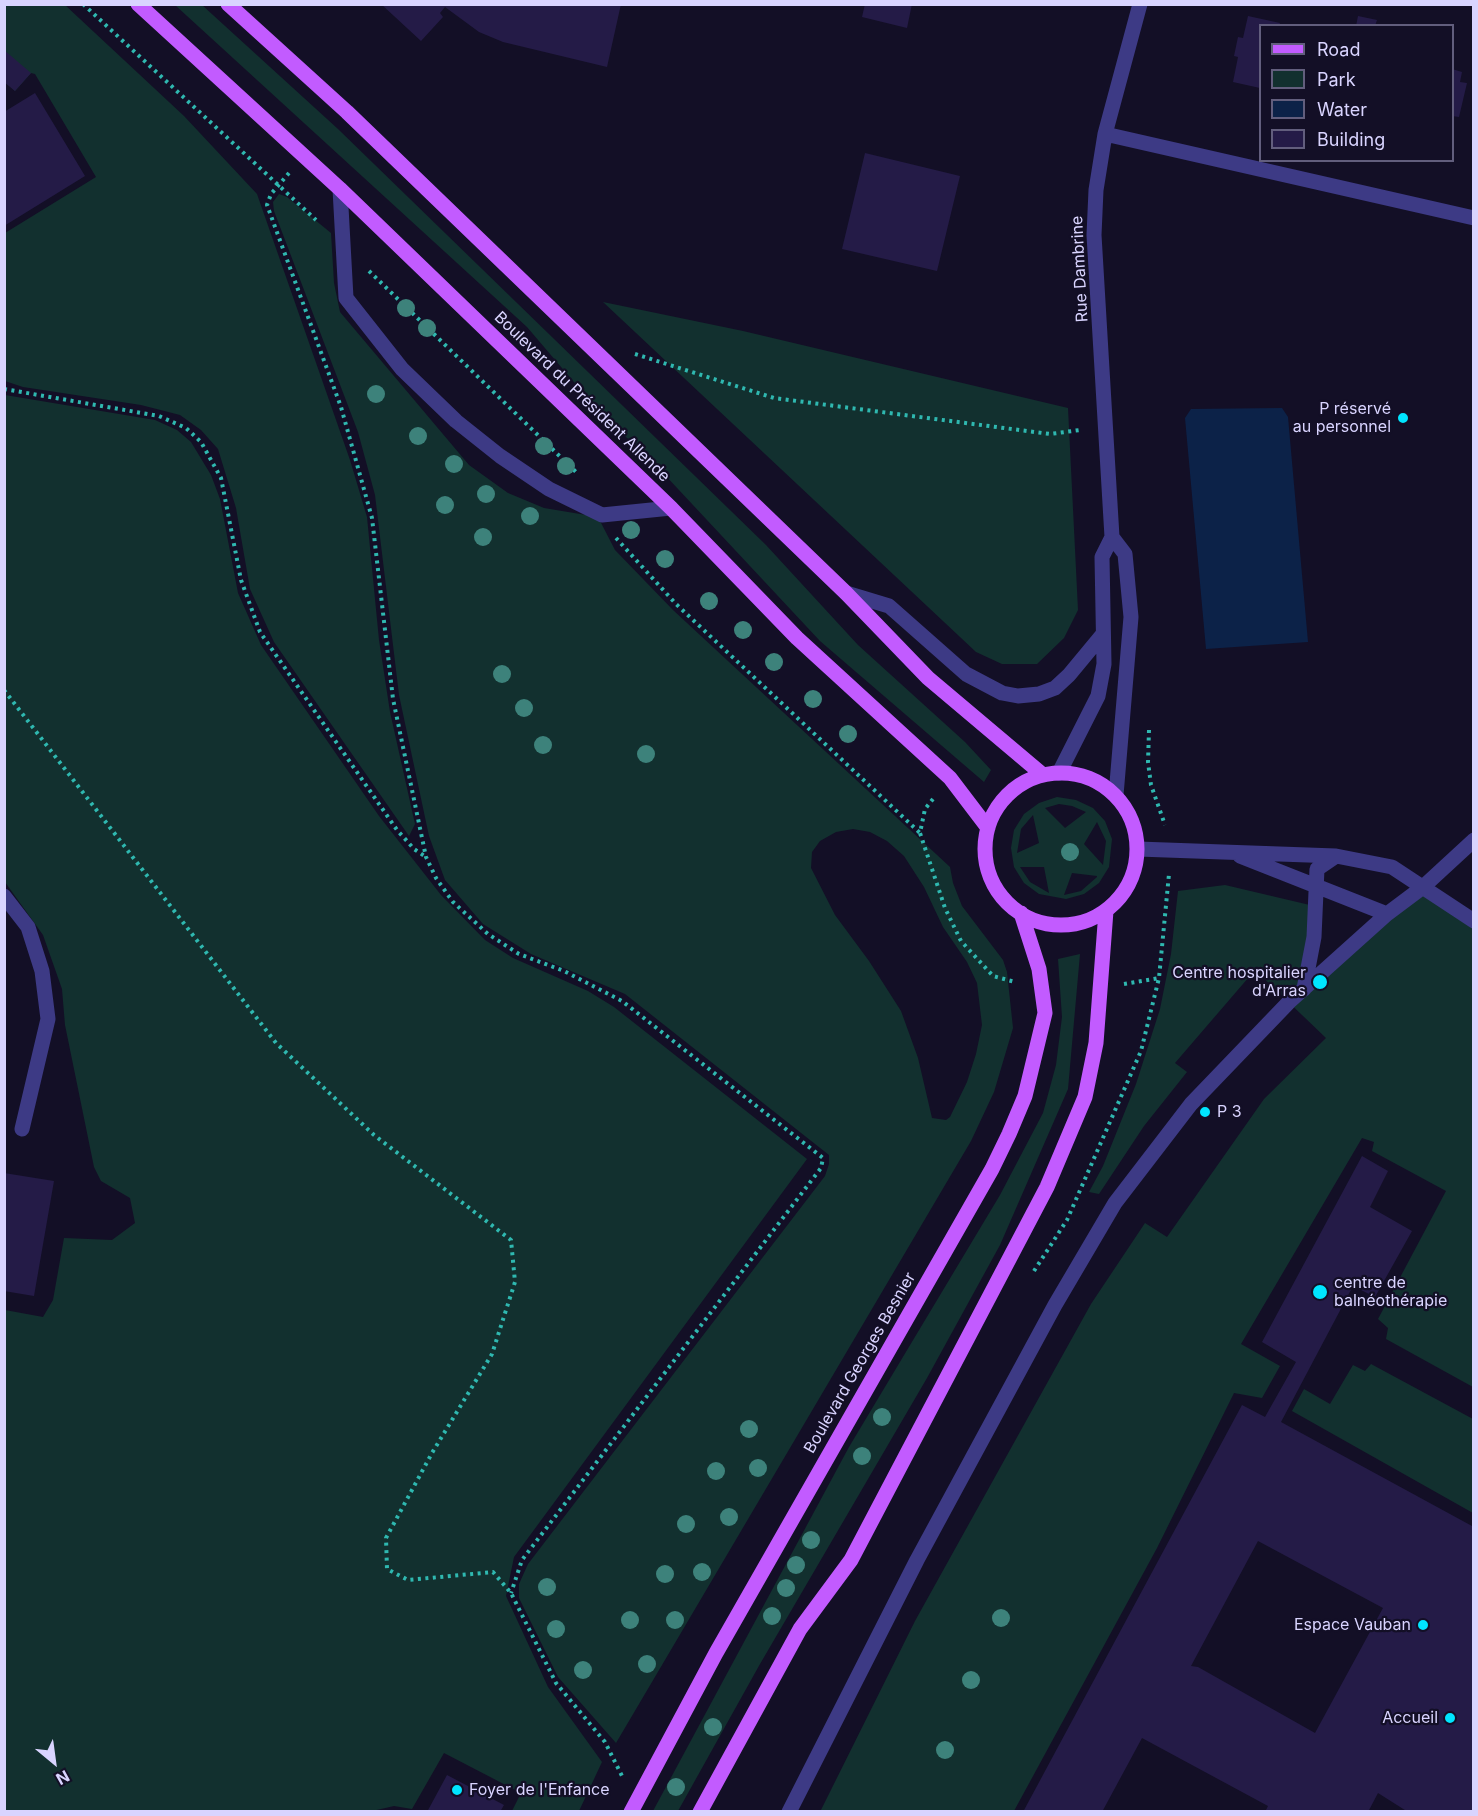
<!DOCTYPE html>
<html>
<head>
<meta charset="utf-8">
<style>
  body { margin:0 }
  #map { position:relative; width:1478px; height:1816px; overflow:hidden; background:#130f26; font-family:Inter,sans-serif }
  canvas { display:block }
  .frame { position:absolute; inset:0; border:6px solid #d9d4ff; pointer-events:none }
  .legend { position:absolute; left:1259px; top:24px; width:195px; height:138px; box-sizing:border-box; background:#130f26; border:2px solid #625e7d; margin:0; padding:8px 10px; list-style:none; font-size:18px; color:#d9d4ff }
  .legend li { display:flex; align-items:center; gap:12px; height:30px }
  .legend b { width:30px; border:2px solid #625e7d }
  .north { position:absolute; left:24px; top:1732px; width:60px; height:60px; -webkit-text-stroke:4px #130f26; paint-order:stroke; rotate:151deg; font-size:16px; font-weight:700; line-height:24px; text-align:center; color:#d9d4ff }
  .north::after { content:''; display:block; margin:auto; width:21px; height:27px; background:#d9d4ff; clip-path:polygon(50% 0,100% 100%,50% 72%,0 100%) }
</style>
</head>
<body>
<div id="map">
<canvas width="1478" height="1816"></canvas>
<div class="frame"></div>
<ul class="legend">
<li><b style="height:8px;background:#c25bff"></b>Road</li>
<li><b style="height:16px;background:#12302f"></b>Park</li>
<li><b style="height:16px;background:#0c2248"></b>Water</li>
<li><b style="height:16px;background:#241b47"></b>Building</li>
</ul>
<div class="north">N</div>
</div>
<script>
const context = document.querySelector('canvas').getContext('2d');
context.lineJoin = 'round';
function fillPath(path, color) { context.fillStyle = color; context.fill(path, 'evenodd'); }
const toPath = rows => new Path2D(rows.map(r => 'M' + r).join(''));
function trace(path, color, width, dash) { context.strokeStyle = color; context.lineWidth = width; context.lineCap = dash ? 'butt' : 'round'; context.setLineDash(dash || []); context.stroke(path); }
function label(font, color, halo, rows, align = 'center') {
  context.font = font + ' Inter,sans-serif'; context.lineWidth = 4.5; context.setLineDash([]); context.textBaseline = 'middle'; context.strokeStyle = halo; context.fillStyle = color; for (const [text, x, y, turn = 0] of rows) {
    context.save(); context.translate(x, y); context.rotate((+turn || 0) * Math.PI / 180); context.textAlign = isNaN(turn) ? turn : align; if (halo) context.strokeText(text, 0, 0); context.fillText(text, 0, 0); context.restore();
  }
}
fillPath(toPath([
  [5,5,65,5,184,116,257,194,350,460,367,517,379,640,390,712,415,824,409,836,274,642,250,589,236,508,218,449,201,430,180,415,141,405,23,387,5,381,5,233,96,177,35,74,31,73,15,91,5,82],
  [175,5,202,5,338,129,766,545,858,645,965,742,991,770,984,782,820,641,650,459,602,415,527,327],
  [279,194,287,197,331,233,334,283,340,312,469,465,508,493,544,508,598,517,615,550,673,610,950,867,953,883,962,906,1003,960,1007,972,1013,1028,994,1092,971,1141,616,1743,558,1677,519,1598,519,1584,528,1564,825,1176,829,1164,829,1155,625,994,531,954,483,924,445,880,429,836,399,695,375,495,358,432,274,211,273,202],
  [853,829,870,832,887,841,904,856,924,887,943,927,967,962,977,983,982,1025,976,1054,967,1082,950,1117,946,1120,932,1118,918,1058,901,1011,869,961,835,915,811,868,812,852,820,841,836,832],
  [603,302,743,331,1068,408,1078,610,1064,638,1037,664,1002,664,976,652],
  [5,395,155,420,177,430,191,442,211,475,220,499,238,593,261,645,379,816,441,895,485,940,513,958,588,991,614,1007,807,1159,514,1557,506,1596,548,1687,602,1762,579,1811,512,1811,521,1793,444,1753,412,1809,394,1806,368,1812,5,1811,5,1310,43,1317,53,1300,64,1238,112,1240,135,1223,130,1198,101,1181,94,1167,65,1025,62,989,43,935,5,882],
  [1057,797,1076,800,1093,808,1105,821,1112,839,1109,867,1099,883,1084,894,1066,899,1039,894,1024,883,1014,867,1011,848,1014,830,1024,814,1039,803],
  [1059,804,1072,806,1086,812,1065,828,1045,808],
  [1033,815,1039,843,1017,853,1021,829],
  [1097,822,1106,841,1103,865,1084,844],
  [1020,867,1044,867,1049,893,1030,882],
  [1072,873,1097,876,1097,877,1081,891,1064,895],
  [1225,885,1314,906,1305,988,1423,887,1473,921,1473,1387,1386,1339,1388,1328,1378,1319,1446,1191,1372,1151,1374,1142,1362,1138,1241,1344,1280,1366,1262,1398,1234,1393,1157,1548,1014,1811,820,1812,915,1621,1091,1304,1145,1223,1167,1237,1264,1099,1326,1038,1255,970,1175,1063,1187,1072,1144,1126,1099,1194,1089,1192,1103,1166,1136,1084,1160,1009,1171,954,1178,891],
  [1080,954,1068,1089,1000,1245,927,1378,760,1664,678,1811,653,1811,849,1447,1000,1195,1043,1113,1056,1065,1062,1017,1058,959],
  [1371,1364,1473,1419,1473,1513,1292,1411,1304,1389,1330,1404,1353,1365,1365,1371]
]), '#12302f');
fillPath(toPath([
  [1282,408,1288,417,1308,642,1206,649,1185,418,1191,409]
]), '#0c2248');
fillPath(toPath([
  [381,4,621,4,607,67,503,42,479,32,445,7,440,13,443,17,421,41],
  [865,4,912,4,907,28,862,17],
  [1248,16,1280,23,1279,26,1260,26,1260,88,1233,82,1238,57,1234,56,1238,37,1243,38],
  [1358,16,1377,20,1375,26,1356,26],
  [4,50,31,73,15,91,4,82],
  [1452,69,1462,72,1460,82,1467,83,1459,117,1452,116],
  [35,93,85,176,4,226,4,112],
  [865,153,960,176,937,271,842,249],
  [1362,1156,1388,1171,1370,1207,1412,1231,1375,1297,1353,1286,1281,1422,1472,1526,1474,1812,1408,1812,1378,1793,1368,1812,1265,1812,1268,1806,1142,1738,1102,1812,1023,1812,1242,1405,1265,1417,1296,1362,1262,1342],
  [1258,1541,1383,1608,1315,1733,1198,1667,1191,1666],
  [4,1173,54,1181,34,1296,4,1291],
  [447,1775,504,1805,500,1812,427,1812]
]), '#241b47');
trace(toPath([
  [83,4,316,220],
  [289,173,271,194,267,205,341,407,372,518,393,699,426,857,436,878,453,902,488,934,519,954,564,971,622,1001,823,1158,821,1168,522,1560,511,1593],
  [369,271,577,473],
  [635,354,774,398,1050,434,1080,430],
  [4,389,159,416,186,428,201,442,221,478,241,580,260,632,397,830,414,849,426,857],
  [616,538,676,604,920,833],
  [4,690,276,1043,374,1135,511,1240,515,1282,492,1354,432,1453,386,1538,387,1569,408,1580,493,1572,511,1593,556,1683,605,1742,622,1776],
  [1149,730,1148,762,1151,785,1165,825],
  [933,799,925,809,920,833,945,908,961,941,993,976,1015,982],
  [1124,984,1159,978],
  [1034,1271,1067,1220,1141,1051,1159,978,1169,874]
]), '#2fb8b0', 4, [3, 4.5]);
trace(toPath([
  [1105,134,1474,218],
  [340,189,346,298,402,369,456,421,500,456,549,489,602,515,671,508],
  [1112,537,1125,554,1131,617,1116,795],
  [846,593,889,606,966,674,1002,693,1018,696,1039,694,1055,688,1069,675,1103,634],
  [1059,773,1098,696,1104,664,1102,557,1112,537,1094,235,1096,190,1105,134,1140,4],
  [1138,849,1336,856,1392,867,1474,921],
  [1240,856,1387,914,1423,887,1474,840],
  [4,896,28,927,42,971,48,1019,22,1129],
  [1304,989,1314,937,1317,869,1336,856],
  [789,1812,917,1560,1055,1305,1115,1203,1191,1104,1289,1002,1387,914]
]), '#3d3a85', 15);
trace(toPath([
  [138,4,340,189,671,508,797,638,950,778,988,828],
  [228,4,347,112,846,593,928,678,1043,775],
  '985 849a76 76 0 1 1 152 0a76 76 0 1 1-152 0Z',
  [631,1812,716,1653,992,1169,1009,1134,1025,1096,1045,1013,1039,969,1021,913],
  [700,1812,800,1629,851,1560,1047,1187,1085,1097,1096,1043,1106,911]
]), '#c25bff', 15);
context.fillStyle = '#3d827b';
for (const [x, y] of [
  [406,308],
  [427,328],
  [376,394],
  [418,436],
  [544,446],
  [454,464],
  [566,466],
  [486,494],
  [445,505],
  [530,516],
  [631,530],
  [483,537],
  [665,559],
  [709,601],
  [743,630],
  [774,662],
  [502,674],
  [813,699],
  [524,708],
  [848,734],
  [543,745],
  [646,754],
  [1070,852],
  [882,1417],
  [749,1429],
  [862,1456],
  [758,1468],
  [716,1471],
  [729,1517],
  [686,1524],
  [811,1540],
  [796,1565],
  [702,1572],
  [665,1574],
  [547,1587],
  [786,1588],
  [772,1616],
  [1001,1618],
  [630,1620],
  [675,1620],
  [556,1629],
  [647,1664],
  [583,1670],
  [971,1680],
  [713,1727],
  [945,1750],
  [676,1787]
]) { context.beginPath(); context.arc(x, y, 9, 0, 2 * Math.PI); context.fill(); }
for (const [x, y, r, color] of [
  [1403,418,6,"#00e5ff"],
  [1320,982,8,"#00e5ff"],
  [1205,1112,6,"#00e5ff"],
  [1320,1292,8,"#00e5ff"],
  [1423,1625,6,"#00e5ff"],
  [1450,1718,6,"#00e5ff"],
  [457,1790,6,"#00e5ff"]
]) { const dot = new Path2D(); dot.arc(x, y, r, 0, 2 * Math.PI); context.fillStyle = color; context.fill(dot); trace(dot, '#130f26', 2); }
label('16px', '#d9d4ff', '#130f26', [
  ["Rue Dambrine",1080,269,-93],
  ["Boulevard du Président Allende",582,397,44],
  ["Boulevard Georges Besnier",860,1363,-60]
]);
label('16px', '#d9d4ff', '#130f26', [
  ["P réservé",1391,409],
  ["au personnel",1391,427],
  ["Centre hospitalier",1306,973],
  ["d'Arras",1306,991],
  ["P 3",1217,1112,"left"],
  ["centre de",1334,1283,"left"],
  ["balnéothérapie",1334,1301,"left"],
  ["Espace Vauban",1411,1625],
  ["Accueil",1438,1718],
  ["Foyer de l'Enfance",469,1790,"left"]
], 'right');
</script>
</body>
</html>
